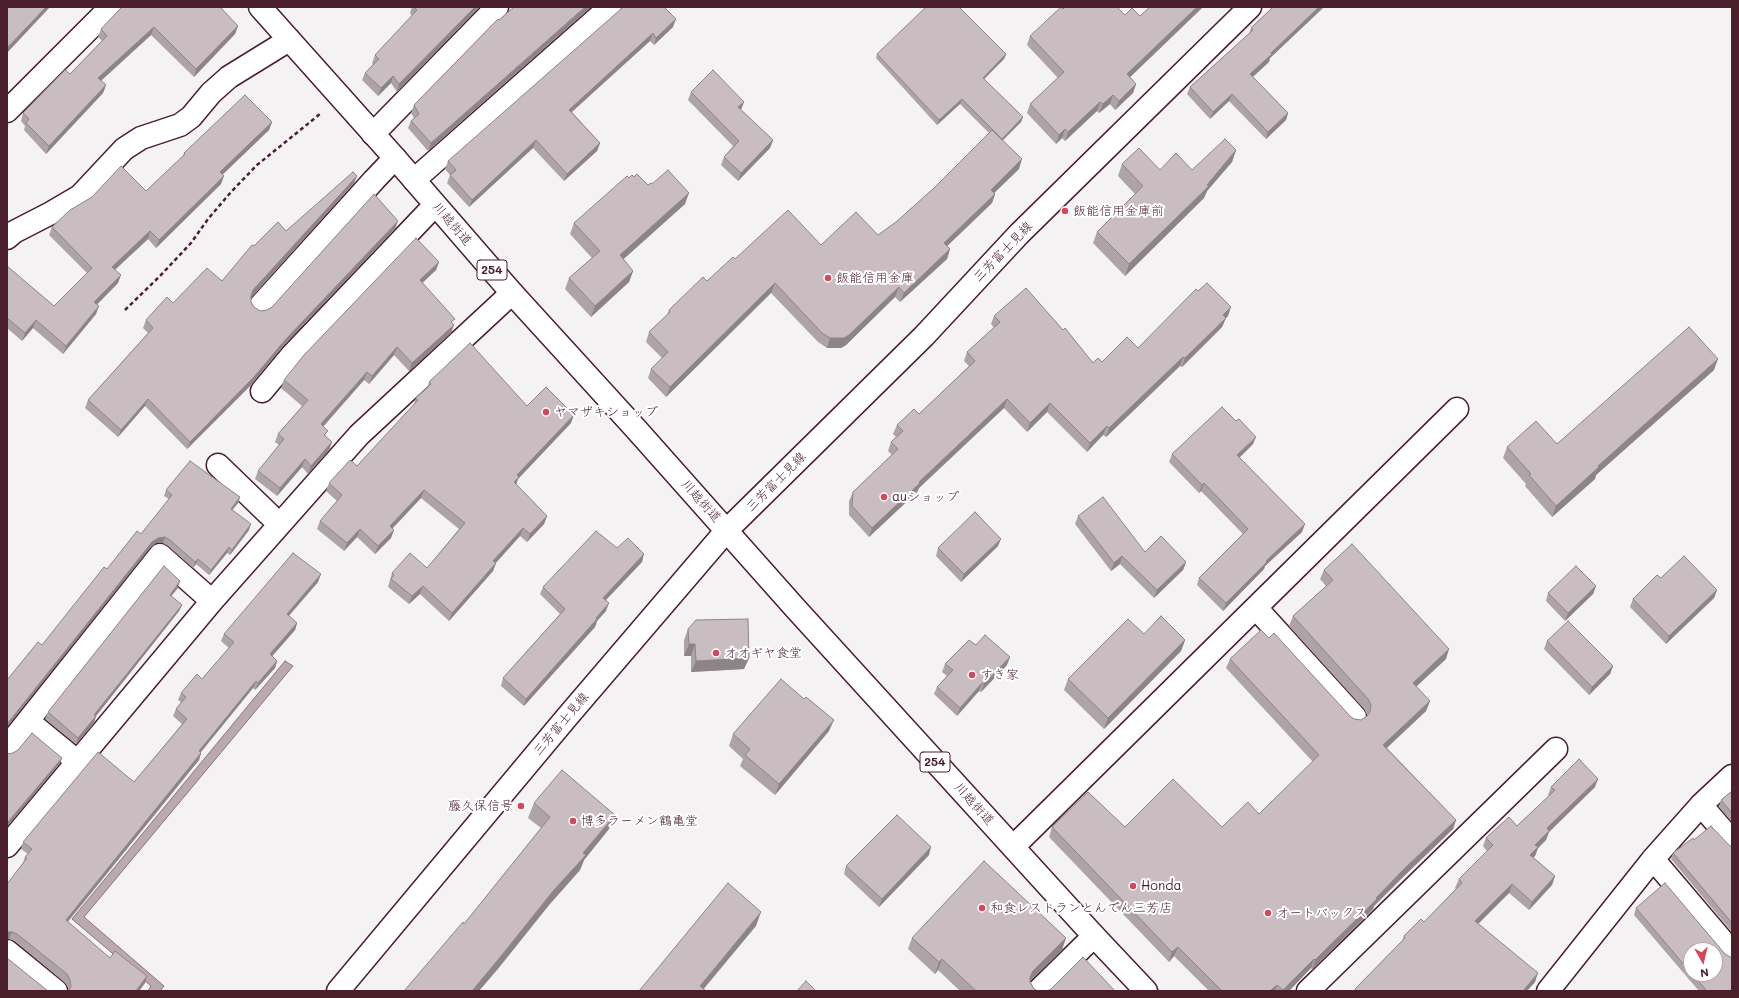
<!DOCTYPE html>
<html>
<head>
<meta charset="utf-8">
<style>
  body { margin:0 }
  #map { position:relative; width:1739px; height:998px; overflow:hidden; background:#f4f2f2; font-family:Mali,sans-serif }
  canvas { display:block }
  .frame { position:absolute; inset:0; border:8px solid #4a1f2b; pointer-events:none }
  .north { position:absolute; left:1683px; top:942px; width:40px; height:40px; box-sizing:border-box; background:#fff; border:1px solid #b7a5aa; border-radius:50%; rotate:172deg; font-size:11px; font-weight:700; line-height:16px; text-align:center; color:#4a1f2b }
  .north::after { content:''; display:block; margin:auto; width:14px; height:18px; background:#d1495b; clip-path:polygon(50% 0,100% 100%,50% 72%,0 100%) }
</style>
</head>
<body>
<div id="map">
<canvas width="1739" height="998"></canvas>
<div class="frame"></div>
<div class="north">N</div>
</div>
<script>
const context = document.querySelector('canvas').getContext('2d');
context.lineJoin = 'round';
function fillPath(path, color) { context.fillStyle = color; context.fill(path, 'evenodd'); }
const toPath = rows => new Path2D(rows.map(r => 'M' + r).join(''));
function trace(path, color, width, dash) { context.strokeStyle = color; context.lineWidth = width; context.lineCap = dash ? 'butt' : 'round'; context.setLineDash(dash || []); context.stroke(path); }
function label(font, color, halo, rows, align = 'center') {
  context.font = font + ' Mali,"Klee One",sans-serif'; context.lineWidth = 4; context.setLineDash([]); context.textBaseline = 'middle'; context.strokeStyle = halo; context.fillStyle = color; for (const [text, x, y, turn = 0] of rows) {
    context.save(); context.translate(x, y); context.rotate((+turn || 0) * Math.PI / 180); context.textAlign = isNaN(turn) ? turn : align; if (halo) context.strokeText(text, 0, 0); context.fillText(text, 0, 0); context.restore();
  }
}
const water = toPath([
  [285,661,293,666,84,917,164,986,160,991,148,991,151,986,72,919,285,661]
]);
fillPath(water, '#baa9ae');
trace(water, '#8d727a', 1);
const minor = toPath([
  [7,111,111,7],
  [373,134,497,7],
  [414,180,610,7],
  [7,238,14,232,51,213,80,196,124,149,141,138,180,125,191,117,211,93,229,77,289,40],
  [260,306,374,180,395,158],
  [262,391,292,355,435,205],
  [218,465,279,524],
  [1256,608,1355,717],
  [28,721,78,762],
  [7,747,160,555,212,601],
  [1701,805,1732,841],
  [7,846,212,601,359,435,512,293],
  [1013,847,1457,409],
  [1653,859,1732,952],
  [7,951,56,991],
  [1038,991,1094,936],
  [1308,991,1556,749],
  [1548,991,1653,859,1701,805,1732,776]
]);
const major = toPath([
  [338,991,567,717,727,530,924,336,1019,234,1250,7]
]);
const highway = toPath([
  [260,7,395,158,512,293,636,429,796,609,1094,936,1146,991]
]);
trace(minor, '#4a1f2b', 25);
trace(major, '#4a1f2b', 25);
trace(highway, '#4a1f2b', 25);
trace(toPath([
  [125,310,160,276,191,243,208,219,231,192,257,165,320,114]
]), '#4a1f2b', 2.5, [4, 3]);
trace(minor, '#fff', 22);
trace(major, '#fff', 22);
trace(highway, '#fff', 22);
fillPath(toPath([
  [122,7,238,26,235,34,194,77,151,35,101,81,106,85,103,93,46,154,24,130,25,126,21,121,23,113,70,74,102,41,98,37,101,29],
  [412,7,478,7,477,9,397,92,391,83,378,96,362,80,365,73,373,64,372,63,375,55,412,16,410,13],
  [664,7,673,27,654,45,650,41,572,112,600,143,597,151,564,181,533,148,469,207,447,183,450,175,445,169,448,161],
  [1150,7,1203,7,1130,77,1136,84,1133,93,1115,110,1110,104,1099,113,1097,111,1065,141,1062,138,1056,144,1027,113,1030,104,1058,78,1027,45,1030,36,1063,9,1140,16],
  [1273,7,1324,7,1270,58,1269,62,1253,77,1288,113,1286,120,1266,139,1229,101,1210,119,1187,94,1190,87,1249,34,1251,28],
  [498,19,428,151,408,128,411,121,414,118,411,113,414,105],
  [877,54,1006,54,1004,59,984,79,1023,117,1021,122,1003,140,1019,169,994,193,995,194,992,203,947,246,950,249,947,259,900,302,895,297,846,345,841,348,827,348,818,342,771,293,666,397,648,378,651,369,662,358,646,342,649,332,667,315,669,310,707,281,735,259,821,245,878,235,896,222,934,188,989,133,960,104,937,125,876,58],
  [691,92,741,110,773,140,770,148,738,181,721,165,724,157,733,146,688,100],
  [272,122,269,130,222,175,221,184,156,248,148,239,115,270,118,283,97,305,96,314,63,354,33,328,22,341,7,328,7,266,54,306,87,273,49,235,52,227,146,191,182,158,184,153],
  [1236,150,1232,162,1207,191,1204,198,1125,276,1093,243,1097,232,1135,194,1118,176,1122,164,1160,170,1192,170],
  [357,176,354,183,251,298,251,302,254,307,260,311,267,310,395,229,283,346,251,385,187,449,145,406,118,437,85,408,88,400,148,333,143,328,146,320,173,303,222,281,254,246,286,231],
  [634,177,648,185,652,184,685,204,623,259,633,271,629,282,591,317,565,289,569,278,592,258,570,234,574,223,629,178],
  [439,262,436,270,422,283,453,324,451,333,409,371,394,355,369,384,364,380,323,427,326,437,332,442,329,450,308,474,302,467,277,496,255,479,258,471,279,445,275,442,278,434,302,406,281,388,284,380],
  [994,316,1093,363,1102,362,1138,348,1228,316,1226,318,1222,327,1182,367,1180,366,1106,437,1103,435,1087,452,1047,412,1027,432,1004,408,919,488,917,492,869,537,849,515,849,501,853,492,892,455,888,451,891,442,896,437,893,434,897,425,919,414,969,366,964,361,967,352,994,328,991,324],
  [1714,370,1596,475,1595,479,1552,517,1525,486,1526,484,1503,458,1507,447,1557,444],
  [429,382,527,406,571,423,518,479,516,484,547,516,544,524,527,542,520,536,496,563,493,571,449,621,420,594,409,604,388,587,392,573,427,568,459,529,421,498,393,528,391,538,375,554,357,537,344,551,317,529,320,521,337,501,326,491,329,483,357,466,413,406,416,398,427,388],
  [1253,444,1239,458,1302,532,1265,566,1264,569,1223,611,1197,585,1199,578,1243,534,1201,491,1199,493,1169,462,1172,454],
  [166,490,240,497,238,503,232,510,249,530,230,555,227,553,209,575,196,564,193,568,168,546,163,543,156,543,151,547,42,645,107,569,141,534,169,499,164,496],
  [1078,516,1145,552,1186,562,1183,570,1154,598,1120,564,1111,571,1075,524],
  [998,546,961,582,936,556,938,548],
  [617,548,642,562,606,600,606,611,597,621,595,627,524,706,501,686,503,678,560,614,540,594,543,587],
  [1324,570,1446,659,1416,687,1430,701,1426,711,1387,748,1456,820,1453,829,1403,877,1374,906,1373,909,1312,970,1311,968,1289,991,1209,991,1174,956,1169,962,1049,837,1052,827,1222,827,1259,814,1313,762,1226,668,1230,659,1269,638,1350,716,1354,719,1361,720,1367,716,1367,715,1364,709,1289,626,1293,616,1326,586,1320,579],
  [1661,578,1717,590,1714,598,1666,644,1630,607,1633,599],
  [318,582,289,616,297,623,295,630,272,656,277,661,275,668,255,690,253,688,201,752,201,753,199,760,68,922,110,958,147,976,145,983,139,991,68,991,68,987,64,982,15,941,9,939,7,939,7,884,23,863,25,857,28,854,21,849,23,842,134,782,182,724,173,716,176,709,181,702,178,700,181,693,202,679,229,648,221,641,224,634],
  [1596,586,1593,594,1565,621,1546,601,1548,593],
  [178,588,171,596,182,605,179,611,96,716,94,723,76,744,45,719,48,712],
  [688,629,749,658,744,669,691,672,691,656,684,656,684,640],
  [1144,634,1185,640,1181,651,1104,729,1064,690,1068,679],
  [1547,641,1613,666,1610,674,1589,695,1544,649],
  [976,645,1007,665,981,692,979,691,957,716,934,694,937,687,947,676,942,672,945,664],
  [829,731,775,795,740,766,743,759,729,746,733,734],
  [1551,787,1595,787,1549,832,1546,840,1538,848,1535,856,1533,857,1555,876,1552,885,1529,910,1509,893,1478,924,1535,982,1527,991,1354,991,1355,989,1402,941,1404,936,1424,922,1456,889,1455,888,1459,879,1487,851,1483,846,1486,838,1517,826,1549,796,1548,795],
  [1732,791,1732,822,1719,807,1721,800],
  [534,803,609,829,584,860,580,870,549,905,497,970,464,924,541,828,528,818],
  [1694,840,1732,846,1732,932,1671,859,1673,853],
  [929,855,879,907,844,874,846,866],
  [1636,908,1725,954,1730,957,1732,991,1699,991,1634,915],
  [1691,950,1715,974,1691,974],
  [912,938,1062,950,1030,981,1034,989,1038,991,960,991,938,970,935,974,908,949]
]), '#aea3a6');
fillPath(toPath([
  [46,7,50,7,7,53,7,48],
  [475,7,478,7,477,9,397,92,399,84],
  [585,7,591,7,428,151,431,143],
  [1197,7,1203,7,1124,83,1127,74],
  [1319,7,1324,7,1270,58,1269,62,1248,81,1250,74,1271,53],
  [676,19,673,27,654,45,656,38],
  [238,26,235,34,194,77,196,69],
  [154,27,151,35,95,86,98,78],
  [653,33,650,41,566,117,569,110],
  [1006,54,1004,59,981,82,983,78],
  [393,76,391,83,378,96,381,88],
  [1136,84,1133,93,1115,110,1119,101],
  [106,85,103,93,46,154,49,146],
  [1232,94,1229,101,1210,119,1213,112],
  [1113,95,1110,104,1099,113,1103,104],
  [962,99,960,104,937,125,939,120],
  [744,102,741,110,738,107],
  [1100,102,1097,111,1065,141,1068,132],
  [1288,113,1286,120,1266,139,1268,132],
  [1023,117,1021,122,1000,143,1002,139],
  [272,122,269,130,217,180,220,172],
  [1065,129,1062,138,1056,144,1059,135],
  [536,140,533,148,469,207,472,200],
  [773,140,770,148,738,181,741,173],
  [600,143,597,151,564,181,567,174],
  [1236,150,1232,162,1207,191,1204,198,1125,276,1129,264,1207,185],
  [1022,159,1019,169,988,199,991,190],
  [224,176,221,184,156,248,159,240],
  [357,176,354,183,251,298,251,296,253,290],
  [689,193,685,204,616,266,620,255],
  [995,194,992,203,941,252,944,243],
  [398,221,395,229,283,346,251,385,187,449,190,442,286,339],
  [150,231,148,239,109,275,112,267],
  [950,249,947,259,900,302,904,293],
  [439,262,436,270,417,288,420,280],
  [633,271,629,282,591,317,595,306],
  [121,275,118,283,91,310,94,302],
  [775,283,771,293,666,397,670,387],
  [899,287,895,297,846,345,841,348,827,348,830,338],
  [99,306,96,314,63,354,66,346],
  [1231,307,1228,316,1226,318,1222,327,1182,367,1185,358,1223,315],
  [36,320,33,328,22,341,25,333],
  [454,325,451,333,409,371,412,363],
  [397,347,394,355,369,384,372,376],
  [1183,357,1180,366,1106,437,1109,428],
  [1718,359,1714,370,1596,475,1595,479,1552,517,1556,506,1598,466],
  [367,372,364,380,318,432,321,424],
  [148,399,145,406,118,437,121,430],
  [1007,399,1004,408,919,488,917,492,869,537,872,528,919,482],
  [1050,403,1047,412,1027,432,1030,423],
  [574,415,571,423,518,479,516,485,511,490,517,475],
  [1107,426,1103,435,1087,452,1090,443],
  [1256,437,1253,444,1234,463,1237,455],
  [332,442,329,450,308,474,311,466],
  [305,459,302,467,277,496,280,488],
  [1204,483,1201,491,1199,493,1202,485],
  [424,490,421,498,387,534,390,526],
  [240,497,238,503,229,514,231,509],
  [547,516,544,524,527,542,530,534],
  [251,524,249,530,230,555,232,550],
  [1305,524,1302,532,1265,566,1264,569,1223,611,1226,603,1266,561],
  [523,528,520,536,490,569,493,561],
  [360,529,357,537,344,551,347,543],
  [394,530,391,538,375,554,378,546],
  [165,537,163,543,156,543,151,547,7,727,7,724,152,542,158,538],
  [1001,539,998,546,961,582,964,574],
  [229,547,227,553,209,575,211,570],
  [644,554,642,562,601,605,603,598],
  [1122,556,1120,564,1111,571,1114,563],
  [198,559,196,564,193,568,195,562],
  [1186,562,1183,570,1154,598,1157,590],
  [496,563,493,571,449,621,452,613],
  [321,574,318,582,284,621,287,614],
  [180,581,178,588,167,601,170,595],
  [423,586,420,594,409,604,412,596],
  [1596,586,1593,594,1565,621,1568,613],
  [1717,590,1714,598,1666,644,1669,636],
  [609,603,606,611,597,621,595,627,524,706,526,699],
  [182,605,179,611,92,721,96,716,94,723,76,744,78,738,94,715],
  [297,623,295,630,268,661,270,654],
  [1185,640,1181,651,1104,729,1108,718],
  [689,644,695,644,691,656,684,656],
  [1449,649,1446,659,1409,693,1413,683],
  [1010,657,1007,665,981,692,984,684],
  [749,658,744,669,691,672,696,661],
  [277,661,275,668,255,690,258,683],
  [1613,666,1610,674,1589,695,1592,687],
  [256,681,253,688,196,758,199,751],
  [982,683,979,691,957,716,960,708],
  [1430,701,1426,711,1380,754,1383,745],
  [834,720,829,731,775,795,779,784],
  [201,753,199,760,63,927,66,920],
  [62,758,60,763,7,827,7,823],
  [1598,779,1595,787,1549,832,1546,840,1538,848,1535,856,1527,863,1530,855,1535,845,1547,828],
  [615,815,609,829,584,860,580,870,549,905,497,970,479,991,472,991,583,853],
  [1456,820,1453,829,1403,877,1374,906,1373,909,1312,970,1315,960,1406,867],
  [931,847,929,855,879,907,882,899],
  [1555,876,1552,885,1529,910,1532,902],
  [1512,884,1509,893,1472,930,1475,921],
  [761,912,756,926,702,991,700,986],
  [7,932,12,932,9,939,7,939],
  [1066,938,1062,950,1029,982,1030,977,1033,971],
  [1178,947,1174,956,1169,962,1172,952],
  [942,959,938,970,935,974,939,962],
  [1314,959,1311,968,1289,991,1283,991],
  [1538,973,1535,982,1527,991,1523,991],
  [147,976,145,983,139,991,136,991],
  [1277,985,1275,991,1270,991]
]), '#8d8487');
const building = toPath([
  [7,7,46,7,7,48,7,7],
  [122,7,220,7,238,26,196,69,154,27,98,78,106,85,49,146,26,123,29,119,23,113,65,70,70,74,107,36,101,29,122,7],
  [414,7,475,7,399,84,393,76,381,88,365,73,379,59,375,55,417,10,414,7],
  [514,7,585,7,431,143,411,121,419,114,414,105,498,19,499,20,514,7],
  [622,7,664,7,676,19,656,38,653,33,569,110,600,143,567,174,536,140,472,200,450,175,456,170,448,161,621,9,622,7],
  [926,7,959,7,1006,54,983,78,1023,117,1002,139,962,99,939,120,877,54,926,7],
  [1061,7,1063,9,1065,7,1117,7,1125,15,1132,8,1140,16,1150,7,1197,7,1127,74,1136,84,1119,101,1113,95,1103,104,1100,102,1068,132,1065,129,1059,135,1030,104,1064,72,1030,36,1061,7],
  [1273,7,1319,7,1271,53,1272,54,1250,74,1288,113,1268,132,1232,94,1213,112,1190,87,1253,30,1251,28,1273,7],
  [713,70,744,102,738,107,773,140,741,173,724,157,739,141,691,92,713,70],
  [245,95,272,122,220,172,224,176,159,240,150,231,112,267,121,275,94,302,99,306,66,346,36,320,25,333,7,318,7,266,54,306,92,268,52,227,70,210,92,197,121,166,146,191,185,154,184,153,245,95],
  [992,130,1022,159,991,190,995,194,944,243,950,249,904,293,899,287,849,335,844,338,830,338,822,333,775,283,670,387,651,369,668,352,649,332,670,312,669,310,703,277,707,281,733,257,735,259,788,210,821,245,856,212,878,235,896,222,934,188,992,130],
  [1225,139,1236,150,1207,185,1209,186,1129,264,1097,232,1143,186,1122,164,1139,148,1160,170,1176,153,1192,170,1225,139],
  [668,170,689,193,620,255,633,271,595,306,569,278,600,251,574,223,627,176,629,178,632,175,634,177,637,174,648,185,651,183,652,184,668,170],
  [353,172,357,176,253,290,251,296,251,302,254,307,260,311,267,310,272,307,374,194,398,221,286,339,254,377,190,442,148,399,121,430,88,400,153,328,146,320,167,297,173,303,207,268,222,281,252,245,254,246,278,222,286,231,353,172],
  [416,238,439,262,420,280,455,319,451,322,454,325,412,363,397,347,372,376,367,372,321,424,328,431,324,435,332,442,311,466,305,459,280,488,258,471,284,439,278,434,308,400,284,380,304,355,416,238],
  [1207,283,1231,307,1223,315,1226,318,1185,358,1183,357,1109,428,1107,426,1090,443,1050,403,1030,423,1007,399,919,482,920,483,872,528,852,506,853,492,898,449,891,442,903,431,897,425,914,409,919,414,975,361,967,352,1000,322,994,316,1026,288,1063,330,1065,328,1093,363,1098,358,1102,362,1127,337,1138,348,1196,289,1198,291,1207,283],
  [1689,327,1718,359,1598,466,1599,467,1556,506,1529,475,1531,474,1507,447,1536,421,1557,444,1689,327],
  [470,343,527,406,546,387,574,415,517,475,519,477,514,482,547,516,530,534,523,528,493,561,496,563,452,613,423,586,412,596,391,579,394,575,392,573,410,553,427,568,465,523,424,490,390,526,394,530,378,546,360,529,347,543,320,521,342,495,329,483,350,460,357,466,418,400,416,398,431,384,429,382,470,343],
  [1222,407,1236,421,1239,419,1256,437,1237,455,1305,524,1266,561,1267,562,1226,603,1199,578,1248,529,1204,483,1202,485,1172,454,1222,407],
  [190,461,240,497,231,509,251,524,232,550,229,547,211,570,198,559,195,562,170,540,165,537,158,538,152,542,7,724,7,680,38,642,42,645,104,567,107,569,137,531,141,534,172,495,166,490,190,461],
  [1103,497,1145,552,1161,536,1186,562,1157,590,1122,556,1114,563,1078,516,1103,497],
  [975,512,1001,539,964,574,938,548,975,512],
  [596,531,617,548,628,538,644,554,603,598,609,603,596,618,597,619,526,699,503,678,565,609,543,587,596,531],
  [1352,544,1449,649,1413,683,1430,701,1383,745,1456,820,1406,867,1376,898,1377,899,1315,960,1314,959,1283,990,1277,985,1270,991,1222,991,1178,947,1172,952,1052,827,1088,792,1125,827,1173,779,1222,827,1248,802,1259,814,1319,755,1230,659,1261,630,1269,638,1274,633,1350,716,1354,719,1361,720,1367,716,1370,712,1371,705,1368,699,1293,616,1333,580,1324,570,1352,544],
  [293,553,321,574,287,614,297,623,270,654,277,661,258,683,256,681,199,751,201,753,66,920,110,958,115,951,147,976,136,991,69,991,71,986,70,980,67,974,17,934,12,932,7,932,7,884,27,858,25,857,32,849,23,842,98,752,134,782,187,719,176,709,186,697,181,693,197,674,202,679,234,642,224,634,293,553],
  [1684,556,1717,590,1669,636,1633,599,1657,575,1661,578,1684,556],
  [164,566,180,581,170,595,182,605,94,715,96,716,78,738,48,712,164,566],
  [1576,566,1596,586,1568,613,1548,593,1576,566],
  [1161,616,1185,640,1108,718,1068,679,1128,619,1144,634,1161,616],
  [748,619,749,658,696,661,695,644,689,644,688,629,696,620,748,619],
  [1568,621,1613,666,1592,687,1547,641,1568,621],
  [985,635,1010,657,984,684,982,683,960,708,937,687,953,670,945,664,969,640,976,645,985,635],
  [781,679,804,699,806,697,834,720,779,784,745,755,750,749,733,734,781,679],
  [32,733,62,758,7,823,7,754,13,753,18,750,32,733],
  [1579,759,1598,779,1547,828,1549,831,1535,845,1538,847,1530,855,1555,876,1532,902,1512,884,1475,921,1538,973,1523,991,1357,991,1355,989,1405,938,1404,936,1421,919,1424,922,1462,883,1459,879,1493,845,1486,838,1509,817,1517,826,1555,790,1551,787,1579,759],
  [562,770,615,815,583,853,586,855,554,890,502,955,472,991,404,991,463,922,464,924,550,817,534,803,562,770],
  [1732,791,1732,813,1721,800,1732,791],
  [897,815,931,847,882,899,846,866,897,815],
  [1711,826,1730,846,1732,846,1732,923,1673,853,1693,838,1694,840,1711,826],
  [984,861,1066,938,1033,971,1030,977,1030,982,1034,989,1038,991,976,991,942,959,939,962,912,938,984,861],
  [728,883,761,912,700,986,706,991,639,991,728,883],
  [1665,883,1725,954,1730,957,1732,957,1732,991,1707,991,1692,974,1715,974,1715,950,1691,950,1691,973,1636,908,1665,883],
  [1083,957,1115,991,1047,991,1051,989,1083,957],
  [7,958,48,991,7,991,7,958],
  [806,981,816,991,797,991,806,981]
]);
fillPath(building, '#cabdc1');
trace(building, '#8d8487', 1);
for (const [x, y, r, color] of [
  [1065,211,4,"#d1495b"],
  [828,278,4,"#d1495b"],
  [546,412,4,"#d1495b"],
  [884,497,4,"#d1495b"],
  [716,653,4,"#d1495b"],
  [972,675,4,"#d1495b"],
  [521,806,4,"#d1495b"],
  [573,821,4,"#d1495b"],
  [1133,886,4,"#d1495b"],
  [982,908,4,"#d1495b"],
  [1268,913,4,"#d1495b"]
]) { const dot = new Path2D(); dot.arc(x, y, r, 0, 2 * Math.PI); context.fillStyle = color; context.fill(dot); trace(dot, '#fff', 1.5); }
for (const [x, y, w] of [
  [492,270,30],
  [935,762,30]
]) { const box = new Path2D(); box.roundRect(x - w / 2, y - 10, w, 20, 3); context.fillStyle = '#fff'; context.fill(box); trace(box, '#4a1f2b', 1); }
label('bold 12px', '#4a1f2b', null, [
  ["254",492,270],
  ["254",935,762]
]);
label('13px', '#4a1f2b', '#fff', [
  ["飯能信用金庫前",1073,211],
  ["飯能信用金庫",836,278],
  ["ヤマザキショップ",554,412],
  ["auショップ",892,497],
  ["オオギヤ食堂",724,653],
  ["すき家",980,675],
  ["藤久保信号",513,806,"right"],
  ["博多ラーメン鶴亀堂",581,821],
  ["Honda",1141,886],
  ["和食レストランとんでん三芳店",990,908],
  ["オートバックス",1276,913]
], 'left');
label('13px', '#4a1f2b', '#fff', [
  ["川越街道",452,224,49],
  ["三芳富士見線",1003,252,-46],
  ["三芳富士見線",776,482,-45],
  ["川越街道",701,501,48],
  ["三芳富士見線",561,724,-50],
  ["川越街道",974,804,48]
]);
</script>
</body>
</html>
